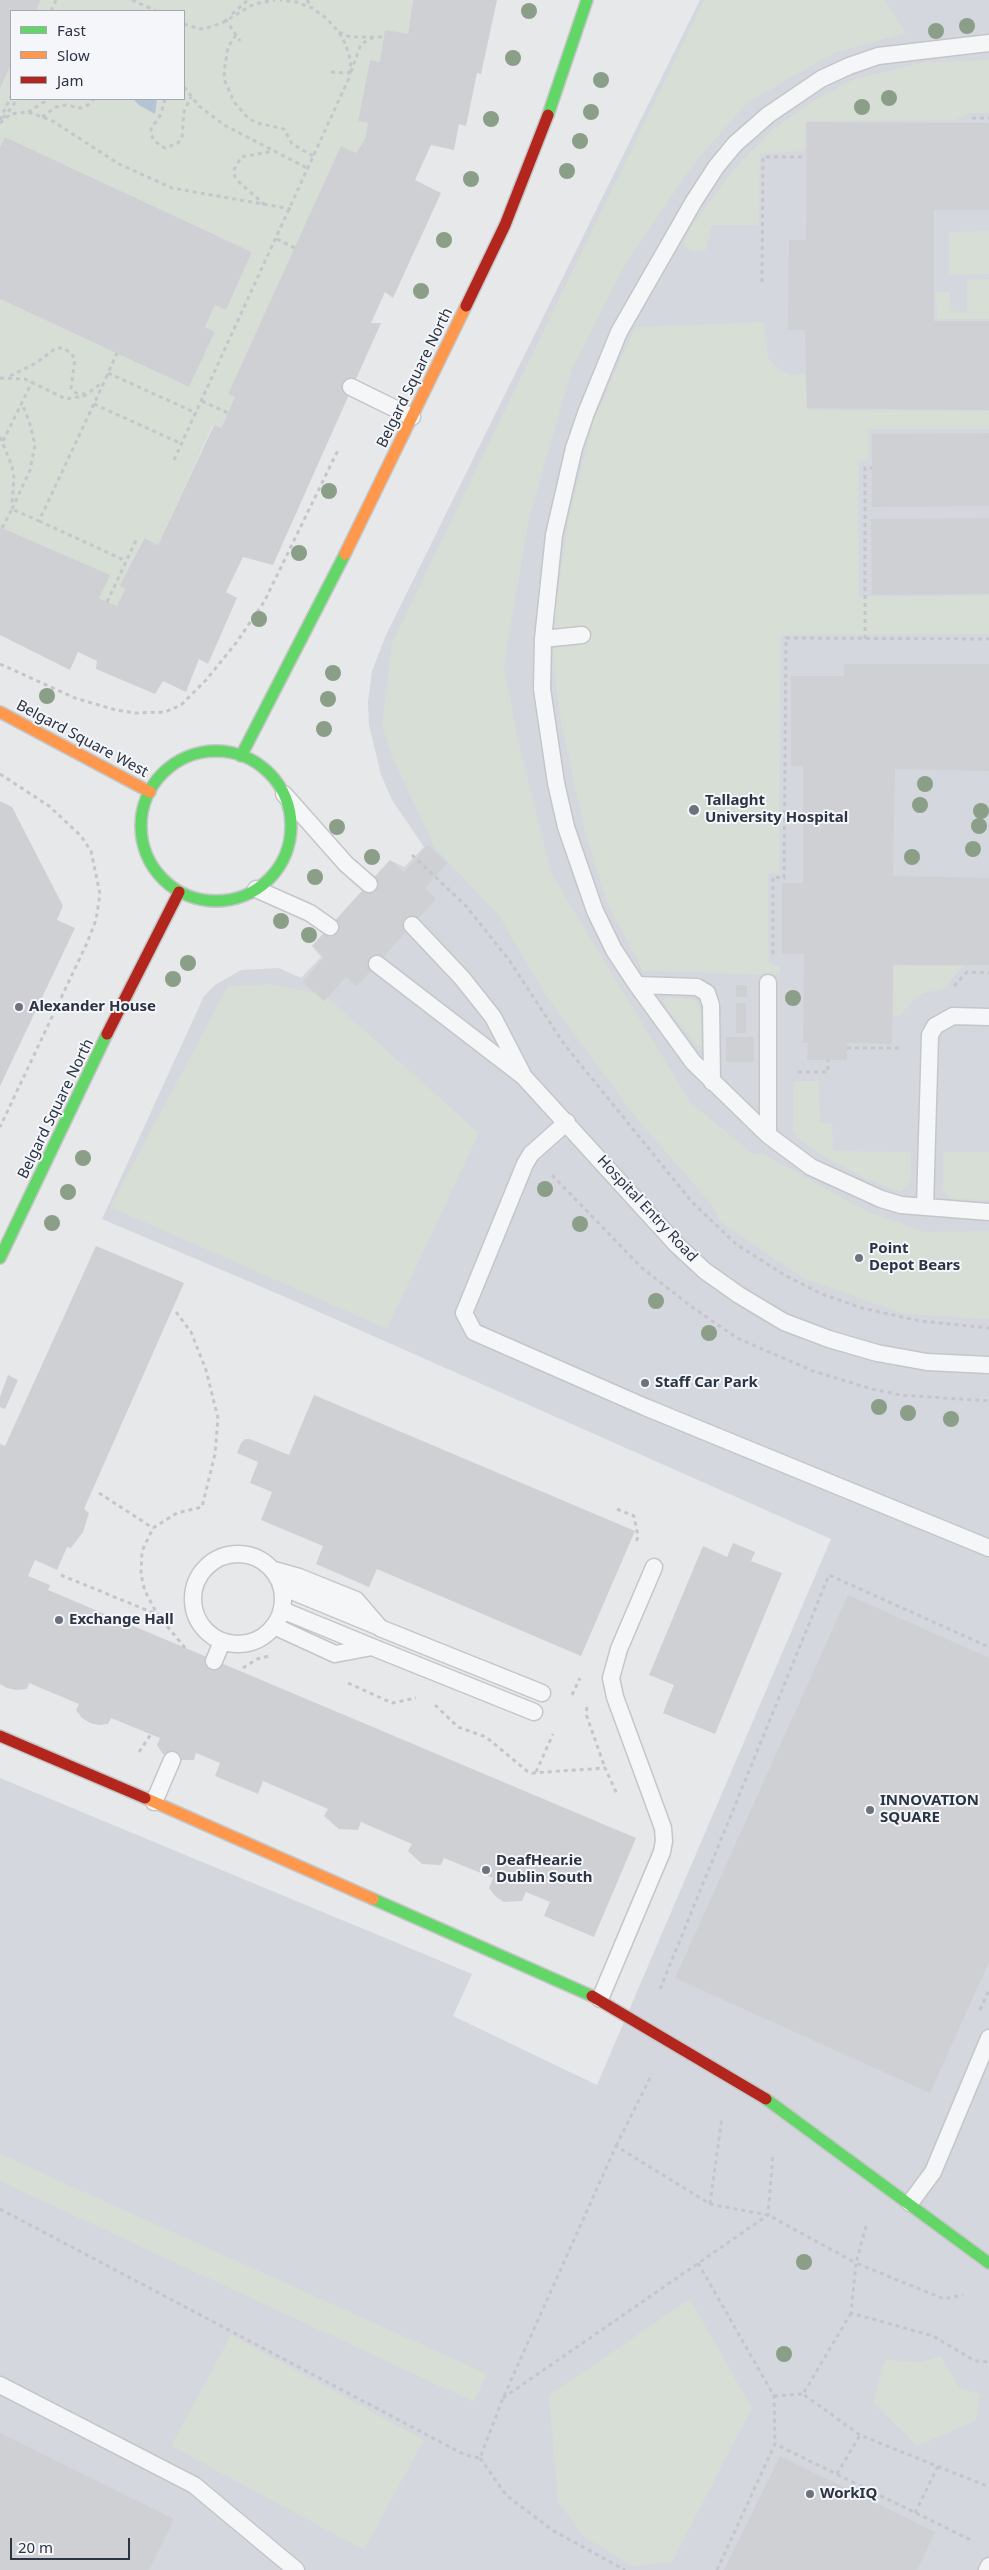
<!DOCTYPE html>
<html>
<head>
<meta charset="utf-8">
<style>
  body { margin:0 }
  #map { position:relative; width:989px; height:2570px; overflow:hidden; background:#e6e8ea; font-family:"Noto Sans",sans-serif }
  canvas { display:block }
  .legend { position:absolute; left:10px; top:10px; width:175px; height:90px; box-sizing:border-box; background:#f4f6f9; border:1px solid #a4a8b1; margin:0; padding:6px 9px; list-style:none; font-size:15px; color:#2b3445 }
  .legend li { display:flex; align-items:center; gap:10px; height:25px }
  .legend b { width:25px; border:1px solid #a4a8b1 }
  .scale { position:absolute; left:10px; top:2538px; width:120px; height:22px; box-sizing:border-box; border:2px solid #2b3445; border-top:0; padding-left:6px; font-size:15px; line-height:18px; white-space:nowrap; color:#2b3445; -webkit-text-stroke:4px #f4f6f9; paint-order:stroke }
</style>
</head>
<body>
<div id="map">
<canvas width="989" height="2570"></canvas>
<ul class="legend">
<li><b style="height:6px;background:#63d668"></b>Fast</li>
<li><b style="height:6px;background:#ff974d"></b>Slow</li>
<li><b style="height:6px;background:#b3261e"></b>Jam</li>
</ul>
<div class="scale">20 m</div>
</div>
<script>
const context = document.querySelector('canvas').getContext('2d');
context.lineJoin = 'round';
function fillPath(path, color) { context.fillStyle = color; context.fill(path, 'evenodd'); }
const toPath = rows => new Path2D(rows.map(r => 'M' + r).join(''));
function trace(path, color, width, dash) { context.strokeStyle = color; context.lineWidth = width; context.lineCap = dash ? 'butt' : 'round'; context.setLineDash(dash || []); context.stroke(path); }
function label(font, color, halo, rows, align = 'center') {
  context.font = font + ' "Noto Sans",sans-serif'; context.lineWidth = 4; context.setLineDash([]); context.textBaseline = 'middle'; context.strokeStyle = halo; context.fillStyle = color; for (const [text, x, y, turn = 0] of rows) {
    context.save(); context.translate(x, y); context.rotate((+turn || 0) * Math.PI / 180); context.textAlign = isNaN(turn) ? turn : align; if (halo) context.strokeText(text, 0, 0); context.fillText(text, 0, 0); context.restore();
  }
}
fillPath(toPath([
  [700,0,989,0,989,2570,0,2570,0,1778,472,1974,453,2016,597,2085,831,1539,283,1296,102,1219,204,996,215,985,241,970,279,968,301,978,321,957,312,946,390,860,404,867,424,847,392,800,381,775,369,725,368,702,372,671,386,635]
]), '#d4d7dd');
fillPath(toPath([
  [41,0,413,0,408,34,380,62,370,60,358,121,368,123,365,139,295,248,228,394,235,397,221,428,213,425,158,545,143,538,121,586,125,589,117,606,99,598,109,575,0,527,0,299,189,387,215,332,205,327,215,305,226,310,252,252,5,137,0,147,0,89,11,65,11,99,184,99,184,11,36,11],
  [704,0,885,0,906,33,834,53,748,102,695,162,624,266,572,369,528,523,504,665,518,741,551,873,690,1102,753,1154,762,1153,866,1211,924,1232,989,1231,989,1319,905,1314,805,1279,719,1221,714,1208,633,1114,544,993,500,917,435,848,393,759,382,726,392,643],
  [989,60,989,113,969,113,956,120,806,121,804,151,760,154,759,225,712,225,706,250,692,252,685,247,684,240,691,227,733,170,773,129,815,100,854,79,926,62],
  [989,231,989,274,949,275,949,232],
  [967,279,989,279,989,319,937,319,936,292,950,292,950,311,967,312],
  [764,322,768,358,781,371,790,375,805,374,807,410,989,411,989,429,869,429,869,459,859,461,858,506,859,597,989,595,989,634,781,635,779,873,768,874,769,963,780,967,780,975,643,971,607,902,584,829,561,721,553,662,555,608,569,518,593,422,635,327],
  [894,965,963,966,943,989,922,994,912,1001,901,1015,893,1016],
  [270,984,325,995,479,1133,387,1329,110,1207,228,986],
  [665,998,692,999,697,1002,701,1014,701,1046,697,1046,666,1007,663,1001],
  [794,1081,819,1081,820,1122,832,1124,833,1151,910,1152,911,1177,907,1187,901,1192,862,1177,825,1157,796,1137,793,1130],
  [943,1152,989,1152,989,1200,954,1199,947,1196,943,1187],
  [0,2154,487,2374,474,2402,0,2181],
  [690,2299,752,2408,672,2562,633,2566,583,2536,558,2502,549,2395],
  [231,2335,424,2440,364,2550,171,2446],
  [941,2356,959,2388,980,2394,975,2421,917,2446,873,2403,885,2360,922,2362]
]), '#d6ded6');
fillPath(toPath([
  [133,99,157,99,155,114,139,105]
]), '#b4c4d5');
fillPath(toPath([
  [0,0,41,0,36,11,11,11,11,65,0,89],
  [413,0,497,0,481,74,477,73,466,126,459,124,454,150,431,145,415,180,441,193,393,298,385,292,371,323,381,323,273,565,243,557,226,592,237,598,208,664,199,659,186,692,163,681,155,694,96,669,97,661,78,652,70,670,0,635,0,527,110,575,99,598,117,606,125,589,120,586,144,538,158,545,214,425,221,428,235,397,228,394,341,146,356,153,365,139,368,123,358,121,370,60,380,62,385,30,408,34],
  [807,122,989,123,989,210,934,210,934,321,989,321,989,410,807,408,805,330,788,330,789,240,806,240],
  [5,137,252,252,226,310,215,305,205,327,215,332,189,387,0,299,0,147],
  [989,433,989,506,872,507,872,434],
  [989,518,989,594,872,595,871,519],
  [844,664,989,664,989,771,895,769,893,876,989,878,989,965,893,965,892,1044,847,1043,847,1060,807,1060,808,1043,803,1043,804,954,782,954,782,883,803,883,803,766,791,766,791,676,844,676],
  [0,801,12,807,63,906,57,920,75,928,0,1086],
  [428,845,447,863,425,888,436,899,357,986,346,977,324,1001,303,982,324,957,312,946,390,860,404,872],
  [736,985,747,985,747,997,736,997],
  [736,1003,746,1003,746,1033,736,1033],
  [726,1037,754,1037,754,1062,726,1062],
  [96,1246,184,1283,84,1509,89,1513,83,1532,71,1548,67,1547,57,1570,35,1560,28,1576,50,1585,48,1590,636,1838,594,1937,544,1916,550,1902,526,1892,522,1901,504,1902,495,1896,489,1888,493,1878,444,1858,441,1865,422,1864,408,1851,412,1844,361,1822,358,1830,339,1829,324,1816,328,1809,263,1781,258,1794,215,1776,220,1763,196,1753,194,1760,172,1760,163,1754,157,1745,160,1738,111,1718,108,1724,99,1725,90,1723,82,1718,76,1710,79,1704,29,1683,27,1689,16,1690,7,1688,0,1684,0,1444,5,1446],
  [8,1375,18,1380,5,1409,0,1407,0,1397],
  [314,1395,635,1531,581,1656,377,1569,369,1587,316,1564,323,1546,261,1520,272,1492,250,1483,258,1462,237,1453,241,1443,245,1439,250,1439,289,1455],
  [733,1543,755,1552,751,1561,782,1573,715,1734,663,1713,674,1685,649,1675,703,1546,727,1557],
  [848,1595,989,1658,989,1962,930,2093,675,1978],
  [0,2433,174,2519,149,2570,0,2570],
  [780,2456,935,2532,917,2570,724,2570]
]), '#ced0d3');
const lane = toPath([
  [989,43,878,56,849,66,821,79,768,115,735,144,716,167,694,201,619,332,586,413,574,448,554,535,543,639,542,689,556,783,566,827,595,911,614,950,637,985,693,1062,768,1135,811,1167,881,1199,901,1205,989,1212],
  [351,387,412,417],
  [543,639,582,635],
  [284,794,346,864,369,884],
  [256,889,310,913,330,927],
  [412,925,462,978,493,1017,522,1073],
  [377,964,524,1077,677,1245,705,1271,739,1295,784,1322,829,1339,877,1353,927,1362,989,1365],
  [637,985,697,987,707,993,711,1005,712,1082],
  [567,1122,531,1154,525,1164,464,1313,474,1332,645,1407,989,1548],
  [768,1135,768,983],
  [925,1207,930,1035,935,1026,953,1016,989,1017],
  '193 1599a45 45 0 1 1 90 0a45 45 0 1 1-90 0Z',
  [274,1570,299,1577,356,1600,380,1628,542,1693],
  [282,1587,377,1626],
  [282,1610,372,1647],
  [274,1626,335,1654,372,1647,534,1712],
  [214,1661,222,1642],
  [154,1802,172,1760],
  [600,1999,662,1852,664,1841,663,1828,615,1697,611,1678,619,1649,654,1567],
  [910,2203,933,2172,989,2038],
  [0,2385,194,2485,296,2570],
  [987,2570,989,2566]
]);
const fast = toPath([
  [548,115,587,0],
  '141 826a75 75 0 1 1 150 0a75 75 0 1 1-150 0Z',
  [241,756,345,554],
  [0,1258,107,1034],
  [373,1899,592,1996],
  [766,2099,989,2263]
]);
const slow = toPath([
  [345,554,466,306],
  [0,712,150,792],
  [145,1798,373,1899]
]);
const jam = toPath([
  [466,306,505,225,548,115],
  [107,1034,179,892],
  [0,1736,145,1798],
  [592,1996,766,2099]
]);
trace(lane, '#c4c6c8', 19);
trace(fast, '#c4c6c8', 14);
trace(slow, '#c4c6c8', 14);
trace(jam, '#c4c6c8', 14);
trace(toPath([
  [132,0,156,11],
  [307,0,312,8],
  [51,11,56,0],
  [232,14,248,0],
  [227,19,226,20,240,41],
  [184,24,199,29,207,28,222,23,254,4,275,0],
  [339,32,350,37,385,37],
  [236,35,228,47,224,72,225,81,234,102,248,118,257,123,284,129,292,144,315,157],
  [331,72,350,73],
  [351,72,361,44,374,37],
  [184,87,199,106,224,125,309,169],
  [165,99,161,114,151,129,151,134,154,141,165,148,178,143,182,137,184,112,191,97],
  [28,112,49,99],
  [42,117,56,107,66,105,81,108,88,105,94,99],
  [3,118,18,99],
  [972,118,989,118],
  [0,120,11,96],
  [0,123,11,114,28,112,51,120,119,164,172,188,291,209],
  [265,205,240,183,235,177,234,170,241,157,274,151],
  [277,239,295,248],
  [762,282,763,157,805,157],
  [108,373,196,413],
  [10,376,36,363,56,348,63,348,71,353,75,359,71,388,76,393,85,394],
  [0,378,25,379,66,399,84,396,102,383],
  [106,378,117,353],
  [202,401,228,413],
  [94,404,182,444],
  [0,437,12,466,14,478,12,503],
  [3,441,32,382],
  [174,460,349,78,351,62,346,45,339,32,326,18,312,8,296,2,280,0],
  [12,509,30,470,35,445,29,421,22,404],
  [39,521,126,561],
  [2,528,12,509,39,521,106,378],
  [107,602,137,538],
  [865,639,865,468,872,468],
  [0,664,75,698,116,710,135,713,165,712,181,705,206,680,236,643,264,602,339,448],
  [0,774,49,806,81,836,91,851,100,894,96,920,87,943,0,1127],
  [412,855,466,906,509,960,564,1044,692,1202,736,1244,786,1276,822,1294,862,1308,920,1321,989,1328],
  [773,954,773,877,784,878,786,638,989,639],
  [954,986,967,972,989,973],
  [847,1048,902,1048],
  [798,1072,828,1072,828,1060],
  [552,1175,642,1268,692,1307,737,1338,813,1371,872,1389,901,1395,989,1401],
  [176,1312,191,1332,206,1370,218,1418,215,1454,202,1507,177,1513,153,1528,142,1551,141,1575,145,1591,157,1614,186,1649],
  [99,1493,153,1528],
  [617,1509,634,1516,638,1536,636,1543],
  [61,1575,156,1614],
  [243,1668,257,1659,269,1656],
  [348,1683,392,1703,416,1698],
  [572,1695,580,1678],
  [435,1705,458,1727,486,1737,527,1771,532,1773,605,1768,617,1794],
  [587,1707,586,1714,605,1768],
  [139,1752,151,1734],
  [536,1772,553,1734],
  [660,1989,829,1575,989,1647],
  [980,2010,989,1990],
  [616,2146,652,2074],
  [710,2204,722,2117],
  [0,2209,465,2455,480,2458,503,2398,616,2146,710,2204,768,2215,856,2263,851,2313,933,2336,975,2361,989,2362],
  [866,2226,856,2263,944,2299,963,2295],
  [698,2263,774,2396,775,2444],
  [851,2313,803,2394,860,2435,989,2487],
  [774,2396,803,2394],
  [503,2398,768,2215,773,2155],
  [480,2458,506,2495,552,2530,625,2570],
  [837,2474,860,2435],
  [915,2513,938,2466],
  [717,2570,775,2444,971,2540]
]), '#c5c6ca', 3, [4, 4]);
trace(lane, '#f5f6f7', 16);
trace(fast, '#63d668', 11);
trace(slow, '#ff974d', 11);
trace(jam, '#b3261e', 11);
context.fillStyle = '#8a9e88';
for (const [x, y] of [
  [529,11],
  [967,26],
  [936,31],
  [513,58],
  [601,80],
  [889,98],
  [862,107],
  [591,112],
  [491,119],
  [580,141],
  [567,171],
  [471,179],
  [444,240],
  [421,291],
  [329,491],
  [299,553],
  [259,619],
  [333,673],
  [47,696],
  [328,699],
  [324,729],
  [925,784],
  [920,805],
  [981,811],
  [979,826],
  [337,827],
  [973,849],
  [372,857],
  [912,857],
  [315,877],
  [281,921],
  [309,935],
  [188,963],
  [173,979],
  [793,998],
  [83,1158],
  [545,1189],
  [68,1192],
  [52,1223],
  [580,1224],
  [656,1301],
  [709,1333],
  [879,1407],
  [908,1413],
  [951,1419],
  [804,2262],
  [784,2354]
]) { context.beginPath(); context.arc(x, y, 8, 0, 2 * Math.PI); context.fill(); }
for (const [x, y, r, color] of [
  [694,810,6,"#6c737f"],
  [19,1007,5,"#6c737f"],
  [859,1258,5,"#6c737f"],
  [645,1383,5,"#6c737f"],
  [59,1620,5,"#6c737f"],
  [870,1810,5,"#6c737f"],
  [486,1870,5,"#6c737f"],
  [810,2494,5,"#6c737f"]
]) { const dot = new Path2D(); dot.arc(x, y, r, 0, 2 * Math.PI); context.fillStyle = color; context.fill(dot); trace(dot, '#f4f6f9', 2); }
label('15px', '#2b3445', '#f4f6f9', [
  ["Belgard Square North",415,378,-64],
  ["Belgard Square West",82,739,28],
  ["Belgard Square North",56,1109,-64],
  ["Hospital Entry Road",647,1209,47]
]);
label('bold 15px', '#2b3445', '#f4f6f9', [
  ["Tallaght",705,801],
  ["University Hospital",705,818],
  ["Alexander House",29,1007],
  ["Point",869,1249],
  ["Depot Bears",869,1266],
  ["Staff Car Park",655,1383],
  ["Exchange Hall",69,1620],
  ["INNOVATION",880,1801],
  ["SQUARE",880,1818],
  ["DeafHear.ie",496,1861],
  ["Dublin South",496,1878],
  ["WorkIQ",820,2494]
], 'left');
</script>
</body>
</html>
